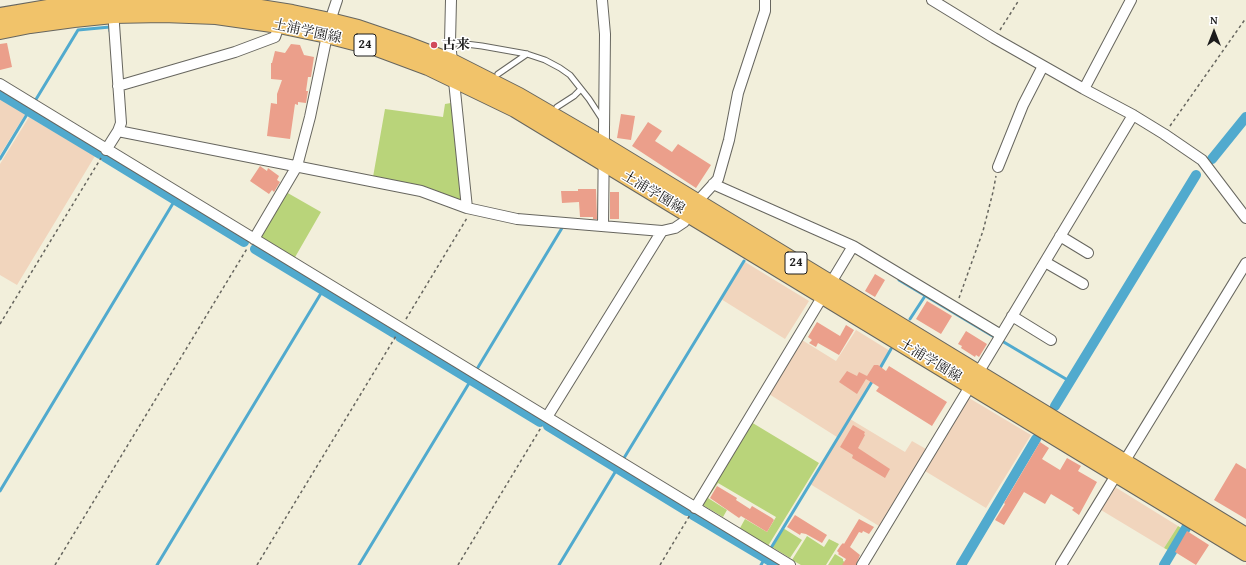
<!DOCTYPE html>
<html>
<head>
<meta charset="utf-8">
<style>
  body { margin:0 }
  #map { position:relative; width:1246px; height:565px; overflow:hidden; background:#f2efdb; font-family:"Gentium Book Plus",serif }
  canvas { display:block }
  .north { position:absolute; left:1194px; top:12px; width:40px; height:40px; -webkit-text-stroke:3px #fff; paint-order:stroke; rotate:0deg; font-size:11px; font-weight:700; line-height:16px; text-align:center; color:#1c1c1c }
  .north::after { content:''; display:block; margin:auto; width:14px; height:18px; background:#1c1c1c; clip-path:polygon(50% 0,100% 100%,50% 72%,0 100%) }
</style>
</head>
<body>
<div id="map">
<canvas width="1246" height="565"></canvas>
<div class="north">N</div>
</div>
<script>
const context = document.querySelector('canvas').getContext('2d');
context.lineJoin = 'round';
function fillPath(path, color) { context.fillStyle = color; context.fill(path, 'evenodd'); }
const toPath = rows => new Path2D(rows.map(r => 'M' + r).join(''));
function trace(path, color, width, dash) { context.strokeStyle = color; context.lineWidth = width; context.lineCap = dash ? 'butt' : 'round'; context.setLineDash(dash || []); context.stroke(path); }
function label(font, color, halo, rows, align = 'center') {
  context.font = font + ' "Gentium Book Plus","Noto Serif JP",serif'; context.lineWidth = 3; context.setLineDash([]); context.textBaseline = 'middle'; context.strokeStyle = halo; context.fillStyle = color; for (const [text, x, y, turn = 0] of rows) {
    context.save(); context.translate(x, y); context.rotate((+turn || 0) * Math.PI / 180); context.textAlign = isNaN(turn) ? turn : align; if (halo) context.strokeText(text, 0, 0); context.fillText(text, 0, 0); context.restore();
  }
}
fillPath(toPath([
  [0,99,26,113,0,155],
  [29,117,95,156,17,285,0,275,0,164],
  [745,262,809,301,785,339,721,299],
  [856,330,890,351,837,437,769,394,802,340,836,361],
  [969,398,1031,435,986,508,925,471],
  [850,419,905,452,912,441,926,449,879,526,810,484],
  [1115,487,1178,526,1164,548,1101,510]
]), '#f1d5bd');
fillPath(toPath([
  [451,103,461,200,422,188,373,177,385,109,443,117,445,104],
  [286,192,321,212,294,259,260,238],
  [751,422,819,463,768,546,740,528,745,519,767,532,776,517,718,483,708,498,727,510,723,517,701,504],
  [1178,526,1183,529,1170,551,1164,548],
  [783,528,802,540,790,558,772,547],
  [807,536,824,547,829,539,839,544,826,565,801,565,792,560],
  [835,554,843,559,843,561,850,565,828,565]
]), '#b9d47a');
trace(toPath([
  [35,101,78,30,110,27,110,31],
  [0,159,29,111],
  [899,280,996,338],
  [910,319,925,296],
  [1002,341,1071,382],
  [477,369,562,228],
  [879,370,891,349],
  [624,458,744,261],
  [0,491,175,200],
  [771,548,873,380],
  [157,565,323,290],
  [359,565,471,380],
  [559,565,617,469],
  [761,565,765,558]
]), '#51aace', 3);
trace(toPath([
  [0,94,100,154],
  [105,157,244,242],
  [1212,159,1246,117],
  [255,249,394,333],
  [400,337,540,422],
  [1055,406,1196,175],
  [548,426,687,511],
  [693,515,777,565],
  [961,565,1036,439],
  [1164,565,1186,528]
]), '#51aace', 10);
fillPath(toPath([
  [7,43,12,67,0,70,0,44],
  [291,44,300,45,304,55,314,57,311,77,308,77,306,91,308,91,306,103,298,102,298,105,295,104,290,139,267,136,271,103,277,104,277,94,282,80,271,79,271,63,272,63,275,51,285,53],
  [621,114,635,116,631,140,617,138],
  [648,122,662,131,655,141,672,152,678,144,711,165,696,188,632,146],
  [260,166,267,171,268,168,279,176,277,180,280,182,274,192,272,190,269,194,250,181],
  [578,189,596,189,597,219,593,219,593,217,580,217,579,202,562,203,561,191,578,191],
  [610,192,619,192,619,219,610,219],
  [875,274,885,280,875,297,865,291],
  [927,301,952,316,941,334,916,319],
  [817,322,840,336,846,325,854,330,839,355,818,343,816,347,809,343,812,340,808,337],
  [966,331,987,344,979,357,976,355,975,357,961,348,962,346,958,344],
  [874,365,878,365,886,371,889,366,947,402,932,426,876,391,879,387,866,379,857,394,839,382,847,371,857,376,859,372,867,376],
  [853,425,865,432,864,434,865,435,858,448,890,469,885,478,852,458,853,455,840,447],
  [1040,442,1049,448,1042,459,1060,470,1067,458,1081,466,1078,471,1097,482,1079,515,1072,510,1074,508,1051,494,1045,504,1024,492,1004,525,995,520,1005,504,1004,503],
  [1236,463,1246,469,1246,519,1214,500],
  [717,486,737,498,736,500,750,509,752,506,772,518,774,520,767,532,741,516,739,518,710,498],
  [795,515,827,535,822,543,806,534,801,533,800,535,787,527],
  [859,519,874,527,869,534,863,531,862,533,859,532,850,547,860,555,856,565,842,565,846,559,838,554,839,553,837,551,841,545,843,543,844,544],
  [1187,531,1209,545,1196,565,1175,552]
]), '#eb9f8b');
const service = toPath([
  [450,42,482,46,527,54,545,60,560,68,570,75,589,99,602,119],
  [498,74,527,54],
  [557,107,574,96,581,89]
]);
const minor = toPath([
  [451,0,450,42,467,208],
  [602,0,605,34,603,226],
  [932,0,994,38,1084,89,1133,115,1164,134,1202,160,1246,218],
  [0,84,790,565],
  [118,86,235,52,275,37,279,25],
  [1084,89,1131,0],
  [118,131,421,191,467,208,517,219,662,231,675,228,684,222,697,202,718,179,729,140,738,93,765,11,765,0],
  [106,150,118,131,121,123,113,10],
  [998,167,1023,105,1043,66],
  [713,184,853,246,1001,335],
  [1060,236,1088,253],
  [254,239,297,166,310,117,330,21,337,0],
  [1045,262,1083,284],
  [1012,316,1051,340],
  [547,417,662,231],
  [695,508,853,246],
  [862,565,1001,335,1133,115],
  [1061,565,1246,263]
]);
const primary = toPath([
  [162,0,236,4,292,13,330,21,358,28,405,44,452,62,519,96,605,146,1246,536],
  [0,16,71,4,112,1,159,0],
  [0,31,30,25,74,19,113,15,163,14,216,16,279,25,327,35,377,48,428,67,515,109,1246,553]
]);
trace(service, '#67665f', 7);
trace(minor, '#67665f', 12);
trace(primary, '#67665f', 18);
trace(toPath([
  [1000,30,1019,0],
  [1170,126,1246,18],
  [959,298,983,231,993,192,996,176],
  [406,319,467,218],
  [0,324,101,158],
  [55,565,248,247],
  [257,565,396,336],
  [458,565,542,426],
  [660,565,690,515]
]), '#67665f', 1.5, [3, 3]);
trace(service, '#fff', 5);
trace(minor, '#fff', 10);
trace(primary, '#f1c36a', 16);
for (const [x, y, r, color] of [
  [434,45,4,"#d1495b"]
]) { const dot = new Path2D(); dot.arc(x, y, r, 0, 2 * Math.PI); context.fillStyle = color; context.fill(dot); trace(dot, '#fff', 1.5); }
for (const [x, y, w] of [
  [365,45,22],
  [796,263,22]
]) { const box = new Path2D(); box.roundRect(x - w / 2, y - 11, w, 22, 3); context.fillStyle = '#fff'; context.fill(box); trace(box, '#1c1c1c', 1); }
label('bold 13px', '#1c1c1c', null, [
  ["24",365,45],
  ["24",796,263]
]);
label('14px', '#1c1c1c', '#fff', [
  ["土浦学園線",307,32,12],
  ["土浦学園線",653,193,31],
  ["土浦学園線",930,361,31]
]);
label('bold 14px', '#1c1c1c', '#fff', [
  ["古来",442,45]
], 'left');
</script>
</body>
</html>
